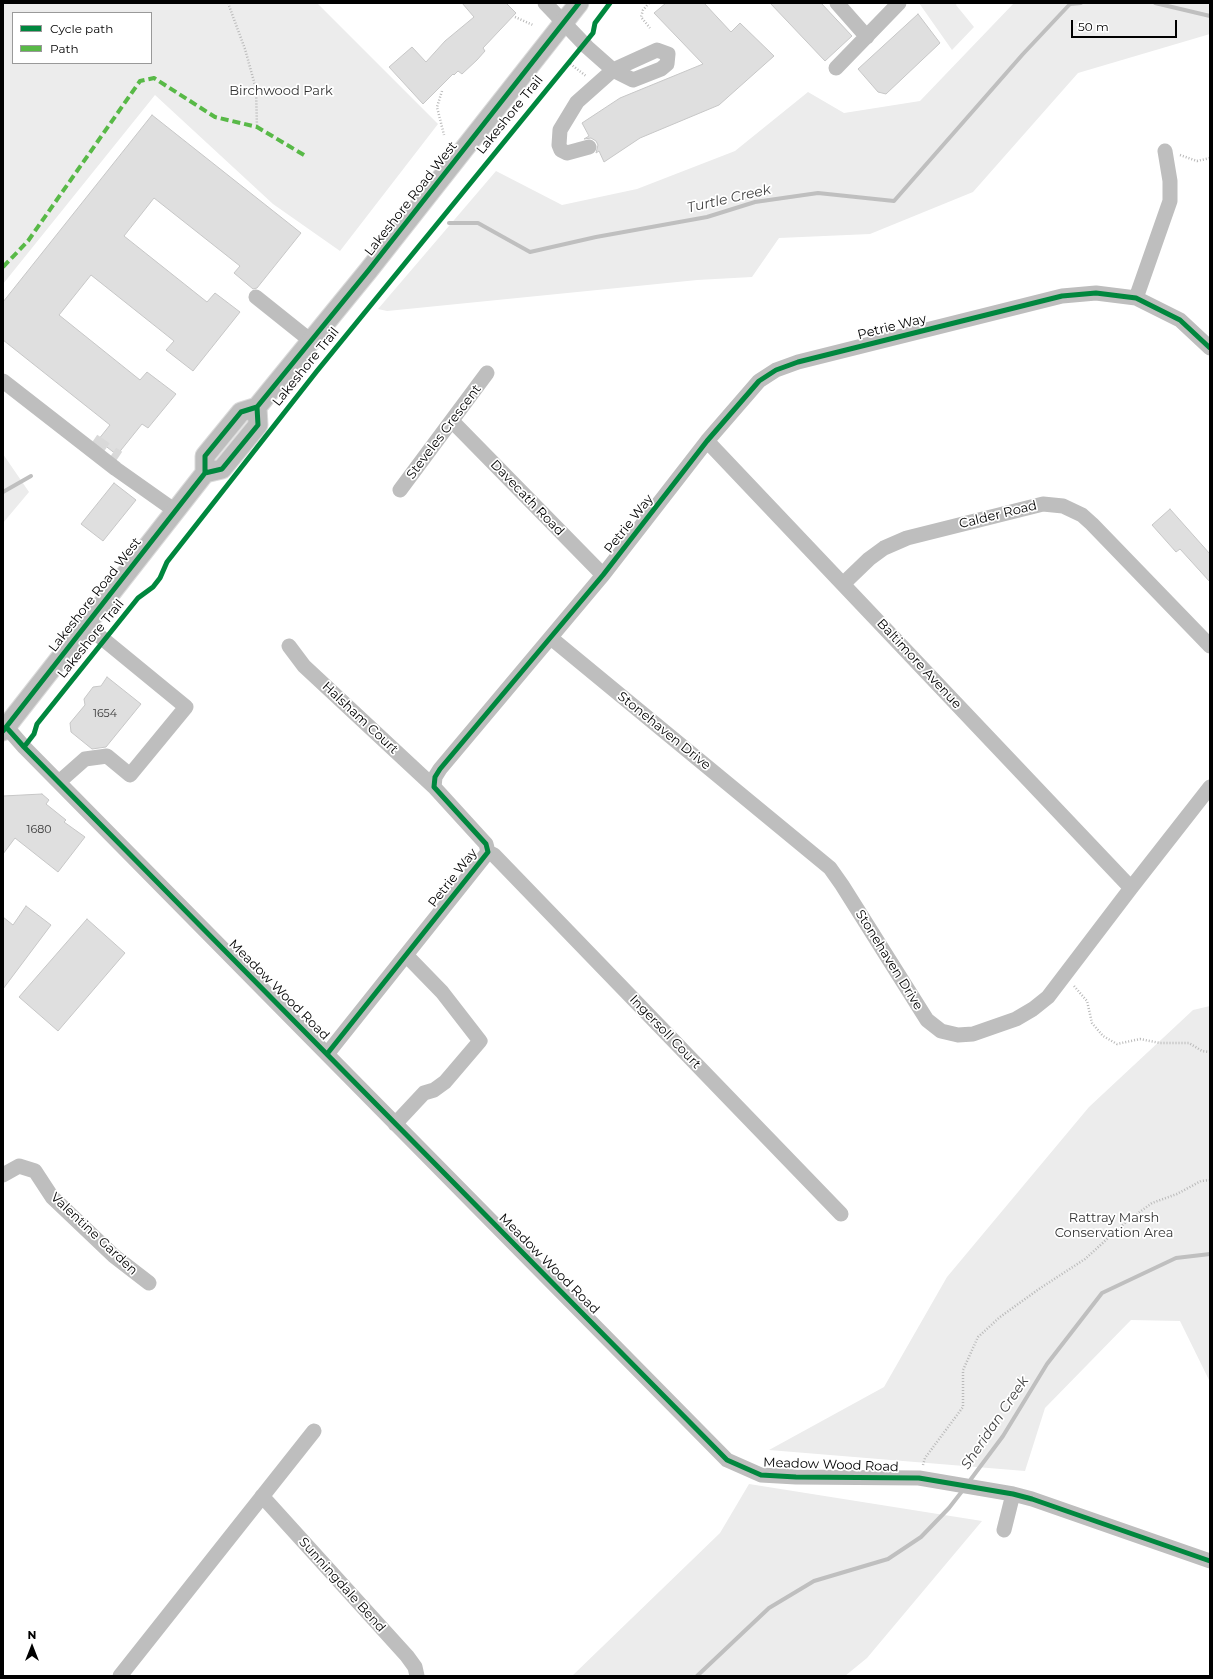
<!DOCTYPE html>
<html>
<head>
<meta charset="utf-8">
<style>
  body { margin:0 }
  #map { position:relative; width:1213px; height:1679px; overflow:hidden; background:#fff; font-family:Montserrat,sans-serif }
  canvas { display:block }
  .frame { position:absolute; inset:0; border:4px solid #000; pointer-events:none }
  .legend { position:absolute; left:12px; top:12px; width:140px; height:52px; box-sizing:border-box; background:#fff; border:1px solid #999; margin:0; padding:5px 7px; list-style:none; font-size:12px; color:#000 }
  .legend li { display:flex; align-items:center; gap:8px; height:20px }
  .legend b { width:20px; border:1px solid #999 }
  .north { position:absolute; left:12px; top:1627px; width:40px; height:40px; -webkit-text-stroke:3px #fff; paint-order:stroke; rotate:0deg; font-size:11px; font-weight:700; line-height:16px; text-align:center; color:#000 }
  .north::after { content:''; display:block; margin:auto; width:14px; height:18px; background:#000; clip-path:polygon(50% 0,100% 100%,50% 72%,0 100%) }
  .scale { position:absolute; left:1071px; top:20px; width:106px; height:18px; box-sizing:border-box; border:2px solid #000; border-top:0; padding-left:5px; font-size:12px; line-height:14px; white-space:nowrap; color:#000; -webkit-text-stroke:3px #fff; paint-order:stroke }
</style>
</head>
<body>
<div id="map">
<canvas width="1213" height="1679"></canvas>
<div class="frame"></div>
<ul class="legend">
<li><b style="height:5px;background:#00873e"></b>Cycle path</li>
<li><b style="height:5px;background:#58b947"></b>Path</li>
</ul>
<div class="north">N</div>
<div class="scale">50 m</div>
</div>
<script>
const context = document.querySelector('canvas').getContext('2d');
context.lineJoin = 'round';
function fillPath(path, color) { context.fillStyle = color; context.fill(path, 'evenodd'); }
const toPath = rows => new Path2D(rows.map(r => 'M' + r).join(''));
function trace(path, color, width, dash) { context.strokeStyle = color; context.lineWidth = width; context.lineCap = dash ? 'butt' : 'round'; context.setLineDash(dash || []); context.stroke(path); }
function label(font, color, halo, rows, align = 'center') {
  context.font = font + ' Montserrat,sans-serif'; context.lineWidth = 3.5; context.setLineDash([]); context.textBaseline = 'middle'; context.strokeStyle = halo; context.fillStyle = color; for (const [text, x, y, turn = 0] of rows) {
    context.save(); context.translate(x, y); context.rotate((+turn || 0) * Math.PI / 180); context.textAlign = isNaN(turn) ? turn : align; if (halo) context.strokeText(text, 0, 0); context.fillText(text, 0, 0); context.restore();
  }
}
fillPath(toPath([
  [3,3,317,3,438,124,340,251,273,204,155,95,3,284],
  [13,13,151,13,151,63,13,63],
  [919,3,957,3,956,5,974,27,952,50],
  [1014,3,1210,3,1210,34,1078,73,973,192,870,234,779,238,752,277,697,280,387,311,378,309,496,171,562,205,637,189,735,151,808,92,844,113,920,101],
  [3,454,29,492,3,523],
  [1210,1006,1210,1382,1180,1321,1131,1320,1045,1408,1025,1471,769,1450,884,1387,947,1277,1089,1107,1193,1010],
  [749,1484,982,1521,867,1658,845,1676,572,1676,720,1533]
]), '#ececec');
trace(toPath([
  [1155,3,1210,16],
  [449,223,478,223,530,252,596,237,707,217,755,202,818,193,894,201,1023,54,1070,4,1081,3],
  [3,492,31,476],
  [968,1483,1003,1436,1047,1364,1102,1293,1176,1258,1210,1254],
  [697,1676,769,1608,814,1581,888,1559,921,1537,949,1508,963,1490]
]), '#bfbfbf', 4);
const building = toPath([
  [462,3,506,3,516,13,483,48,485,51,477,60,462,74,458,71,454,75,453,74,423,104,389,67,412,47,426,62,445,41,474,17,462,3],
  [666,3,704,3,731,32,740,23,774,56,719,105,640,138,604,162,599,151,596,153,598,145,596,141,591,138,584,139,589,136,582,123,620,98,703,64,654,13,666,3],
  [770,3,821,3,852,36,825,61,770,3],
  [918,14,940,43,886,94,878,92,858,69,918,14],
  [152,115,301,233,257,288,253,289,234,273,240,266,154,198,124,236,207,302,215,293,240,312,193,371,166,350,174,341,91,275,59,315,140,380,147,372,176,394,148,428,142,424,117,455,98,440,110,425,3,340,3,302,152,115],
  [114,483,136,500,103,541,81,524,114,483],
  [1170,509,1210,554,1210,582,1180,549,1176,552,1152,525,1170,509],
  [107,677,141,704,106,747,92,749,71,732,70,723,85,705,84,699,93,687,101,686,107,677],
  [42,794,49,800,46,804,66,820,64,822,85,837,58,872,15,838,3,854,3,796,42,794],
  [26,906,51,925,3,989,3,917,13,925,26,906],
  [87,919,125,953,58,1031,19,997,87,919]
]);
fillPath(building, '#dfdfdf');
trace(building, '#c7c7c7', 1);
trace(toPath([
  [93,441,118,458]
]), '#d9d9d9', 15, [15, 8]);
const major = toPath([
  [205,473,222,469,258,425,257,407],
  [3,731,205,473,205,456,241,412,257,407,368,271,579,3]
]);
trace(major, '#dbdbdb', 21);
trace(toPath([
  [228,3,245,49,256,89,257,127],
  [649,3,643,10,641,17,650,28],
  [515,17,533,25],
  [568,62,586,76],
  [442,91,437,107,444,135],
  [1180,155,1197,161,1210,158],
  [1074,986,1087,1001,1092,1023,1103,1036,1117,1044,1140,1039,1160,1043,1189,1043,1202,1051,1210,1052],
  [923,1465,925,1458,963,1407,963,1370,978,1337,1000,1317,1039,1289,1085,1259,1126,1222,1152,1203,1177,1194,1201,1181,1210,1180]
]), '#b9b9b9', 2.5, [1, 2]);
trace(toPath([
  [545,3,587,47,613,70,633,80,661,69,667,64,668,54,657,50,613,70,577,102,560,130,559,145,561,150,567,153,589,147],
  [837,3,867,37],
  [836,68,899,3],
  [256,297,311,341],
  [1136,298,1170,201,1170,181,1165,151],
  [3,381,116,469,174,510],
  [452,421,603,575],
  [707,441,1131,888],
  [400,490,487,373],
  [843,584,869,559,884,548,907,538,1043,504,1063,506,1082,515,1092,524,1210,646],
  [551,638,830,868,842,885,927,1020,941,1031,958,1035,973,1034,1016,1019,1033,1009,1048,997,1131,888,1210,787],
  [289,646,304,666,434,787],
  [3,723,24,747,727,1460,761,1475,796,1477,919,1478,1013,1494,1032,1499,1210,1561],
  [59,782,85,759,107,756,130,775,186,707,86,625],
  [488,852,494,855,841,1214],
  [327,1054,488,852,486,844,434,787,435,777,440,769,603,575,707,441,759,381,776,370,798,362,1062,296,1096,293,1136,298,1180,320,1210,348],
  [395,1124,424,1093,434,1090,445,1082,480,1041,442,992,406,955],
  [3,1175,19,1166,35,1171,52,1197,114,1256,149,1283],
  [262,1496,407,1656,415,1667,417,1676],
  [1004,1530,1013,1494],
  [120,1676,314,1431]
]), '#bebebe', 15);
trace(major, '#bebebe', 19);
trace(toPath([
  [3,267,28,241,140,81,154,78,215,117,257,127,304,155]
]), '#58b947', 4, [8, 4]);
trace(toPath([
  [205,473,222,469,258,425,257,407],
  [6,727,24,747,727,1460,761,1475,796,1477,919,1478,1013,1494,1032,1499,1210,1561],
  [3,731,205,473,205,456,241,412,257,407,368,271,579,3],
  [24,747,34,734,37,724,138,598,153,587,160,578,167,562,317,371,593,33,595,23,610,3],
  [327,1054,488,852,486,844,434,787,435,777,440,769,603,575,707,441,759,381,776,370,798,362,1062,296,1096,293,1136,298,1180,320,1210,348]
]), '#00873e', 5);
label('11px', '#383838', null, [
  ["1654",105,714],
  ["1680",39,830]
]);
label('13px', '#333', '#fff', [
  ["Birchwood Park",281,91],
  ["Rattray Marsh",1114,1218],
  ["Conservation Area",1114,1233]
]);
label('13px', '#000', '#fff', [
  ["Lakeshore Trail",510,115,-51],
  ["Lakeshore Road West",411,199,-52],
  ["Petrie Way",892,327,-14],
  ["Lakeshore Trail",306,367,-51],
  ["Steveles Crescent",444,432,-53],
  ["Davecath Road",527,498,46],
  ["Calder Road",998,515,-14],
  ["Petrie Way",629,524,-52],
  ["Lakeshore Road West",95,595,-52],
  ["Lakeshore Trail",91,639,-51],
  ["Baltimore Avenue",919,664,47],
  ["Halsham Court",360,718,43],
  ["Stonehaven Drive",664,731,39],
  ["Petrie Way",453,878,-52],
  ["Stonehaven Drive",889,960,58],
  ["Meadow Wood Road",279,990,45],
  ["Ingersoll Court",665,1032,46],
  ["Valentine Garden",94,1234,43],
  ["Meadow Wood Road",549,1264,45],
  ["Meadow Wood Road",831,1465,2],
  ["Sunningdale Bend",342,1585,48]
]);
label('italic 14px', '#444', '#fff', [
  ["Turtle Creek",729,199,-13],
  ["Sheridan Creek",995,1423,-56]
]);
</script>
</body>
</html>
